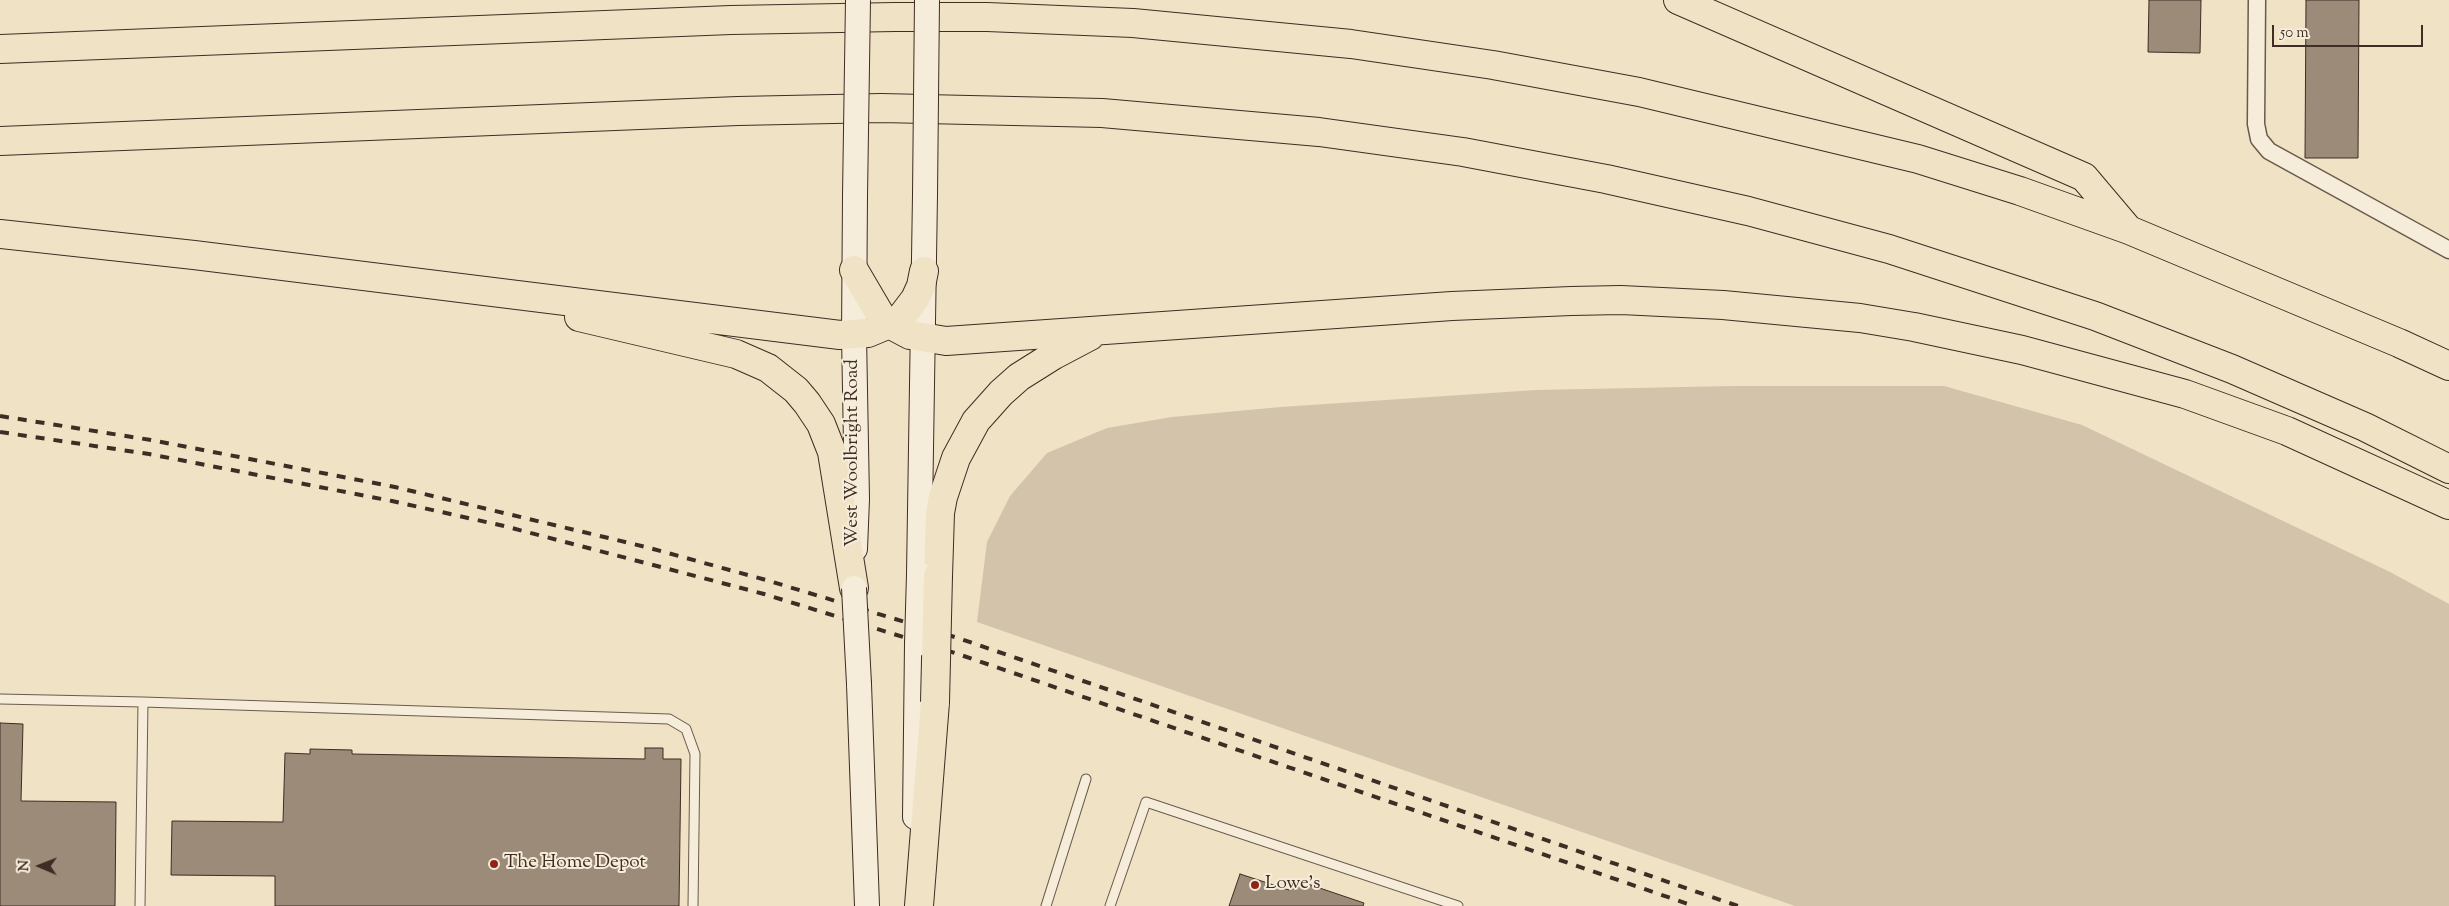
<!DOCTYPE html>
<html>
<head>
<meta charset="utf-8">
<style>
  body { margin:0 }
  #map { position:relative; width:2449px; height:906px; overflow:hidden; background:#f0e2c5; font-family:"Sorts Mill Goudy",serif }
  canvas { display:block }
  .north { position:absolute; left:15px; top:841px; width:50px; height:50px; -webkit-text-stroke:4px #f5ecd9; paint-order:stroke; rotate:271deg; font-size:14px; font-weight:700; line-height:20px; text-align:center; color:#3f2c24 }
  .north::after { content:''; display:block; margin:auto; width:18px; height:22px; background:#3f2c24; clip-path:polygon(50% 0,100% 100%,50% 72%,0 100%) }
  .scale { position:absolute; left:2272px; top:25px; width:151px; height:22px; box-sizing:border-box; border:2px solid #3f2c24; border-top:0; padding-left:6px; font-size:15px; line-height:18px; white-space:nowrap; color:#3f2c24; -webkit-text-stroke:4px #f5ecd9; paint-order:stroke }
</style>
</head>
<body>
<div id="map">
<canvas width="2449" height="906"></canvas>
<div class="north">N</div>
<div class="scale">50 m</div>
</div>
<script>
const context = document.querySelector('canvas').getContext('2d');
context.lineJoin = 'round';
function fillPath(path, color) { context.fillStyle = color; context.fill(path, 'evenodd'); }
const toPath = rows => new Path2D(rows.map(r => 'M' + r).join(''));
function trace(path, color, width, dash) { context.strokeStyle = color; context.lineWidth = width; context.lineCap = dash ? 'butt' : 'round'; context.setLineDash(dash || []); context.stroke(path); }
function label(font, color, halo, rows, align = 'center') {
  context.font = font + ' "Sorts Mill Goudy",serif'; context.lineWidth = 4; context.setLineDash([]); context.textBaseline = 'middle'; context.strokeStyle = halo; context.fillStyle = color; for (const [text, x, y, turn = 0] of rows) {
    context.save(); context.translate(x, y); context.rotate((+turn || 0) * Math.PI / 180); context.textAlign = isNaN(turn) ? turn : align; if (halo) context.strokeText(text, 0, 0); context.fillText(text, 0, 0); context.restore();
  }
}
fillPath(toPath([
  [1733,386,1944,386,2082,425,2390,572,2449,604,2449,906,1795,906,977,622,987,542,1010,496,1047,453,1107,428,1172,417,1281,407,1536,390]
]), '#d2c3aa');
const building = toPath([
  [2149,0,2201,0,2200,53,2148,52,2149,0],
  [2306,0,2359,0,2358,158,2305,158,2306,0],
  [0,723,23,724,21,801,116,802,115,906,0,906,0,723],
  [645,748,663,748,663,759,681,759,679,906,275,906,275,876,171,875,172,821,283,822,285,753,310,754,310,749,352,750,352,754,645,759,645,748],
  [1240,874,1289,890,1293,879,1364,903,1363,906,1229,906,1240,874]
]);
fillPath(building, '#9b8b78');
trace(building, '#3f2c24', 1);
const service = toPath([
  [0,699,143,702,669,719,686,729,695,754,693,906],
  [140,906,143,702],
  [1046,906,1086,779],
  [1110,906,1146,802,1458,906]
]);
const minor = toPath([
  [2257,0,2256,124,2259,139,2269,151,2449,250]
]);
const secondary = toPath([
  [855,196,854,335,857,499,855,549],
  [919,574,925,195],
  [859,684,867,906],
  [915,817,917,644]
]);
const motorway = toPath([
  [1678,0,2084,177,2128,229],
  [0,49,731,20,895,17,987,17,1133,23,1351,44,1493,65,1639,92,1918,159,2020,191,2129,230,2399,343,2449,366],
  [0,141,738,111,881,108,1102,113,1319,132,1463,152,1606,179,1748,211,1889,249,2095,316,2232,369,2365,427,2449,469],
  [0,234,194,255,840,335,868,333,899,320,915,299,921,286,924,271],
  [854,270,881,316,891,325,910,335,946,341,1452,306,1571,301,1621,300,1723,305,1860,318,1914,327,2022,350,2185,394,2287,431,2449,505],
  [579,317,736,354,768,368,796,390,807,403,821,424,832,452,854,588],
  [938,576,940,513,943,497,956,458,976,421,1001,393,1019,377,1054,355,1090,336],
  [919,906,935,702]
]);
trace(service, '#6b5a4c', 11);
trace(minor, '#6b5a4c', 19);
trace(secondary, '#3f2c24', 26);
trace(motorway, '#3f2c24', 30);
trace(service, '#f5ecd9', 9);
trace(minor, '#f5ecd9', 16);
trace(secondary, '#f5ecd9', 24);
trace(motorway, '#f0e2c5', 28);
trace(toPath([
  [0,416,151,440,395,487,646,547,766,580,958,638,1738,906],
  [0,432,149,454,392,501,504,526,764,594,955,653,1694,906]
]), '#3f2c24', 4, [9, 9]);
const secondaryBridge = toPath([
  [925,195,927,0],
  [855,196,858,0],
  [854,588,859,684],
  [917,644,919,574]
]);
const motorwayBridge = toPath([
  [935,702,938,576]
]);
trace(secondaryBridge, '#3f2c24', 26, []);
trace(motorwayBridge, '#3f2c24', 30, []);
trace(secondaryBridge, '#f5ecd9', 24);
trace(motorwayBridge, '#f0e2c5', 28);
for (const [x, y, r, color] of [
  [494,864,5,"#8f2418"],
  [1255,885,5,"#8f2418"]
]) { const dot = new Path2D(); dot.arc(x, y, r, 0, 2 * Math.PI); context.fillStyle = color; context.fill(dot); trace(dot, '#f5ecd9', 2); }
label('19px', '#3f2c24', '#f5ecd9', [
  ["West Woolbright Road",854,453,-90]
]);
label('19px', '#3f2c24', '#f5ecd9', [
  ["The Home Depot",504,864],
  ["Lowe's",1265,885]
], 'left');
</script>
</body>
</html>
